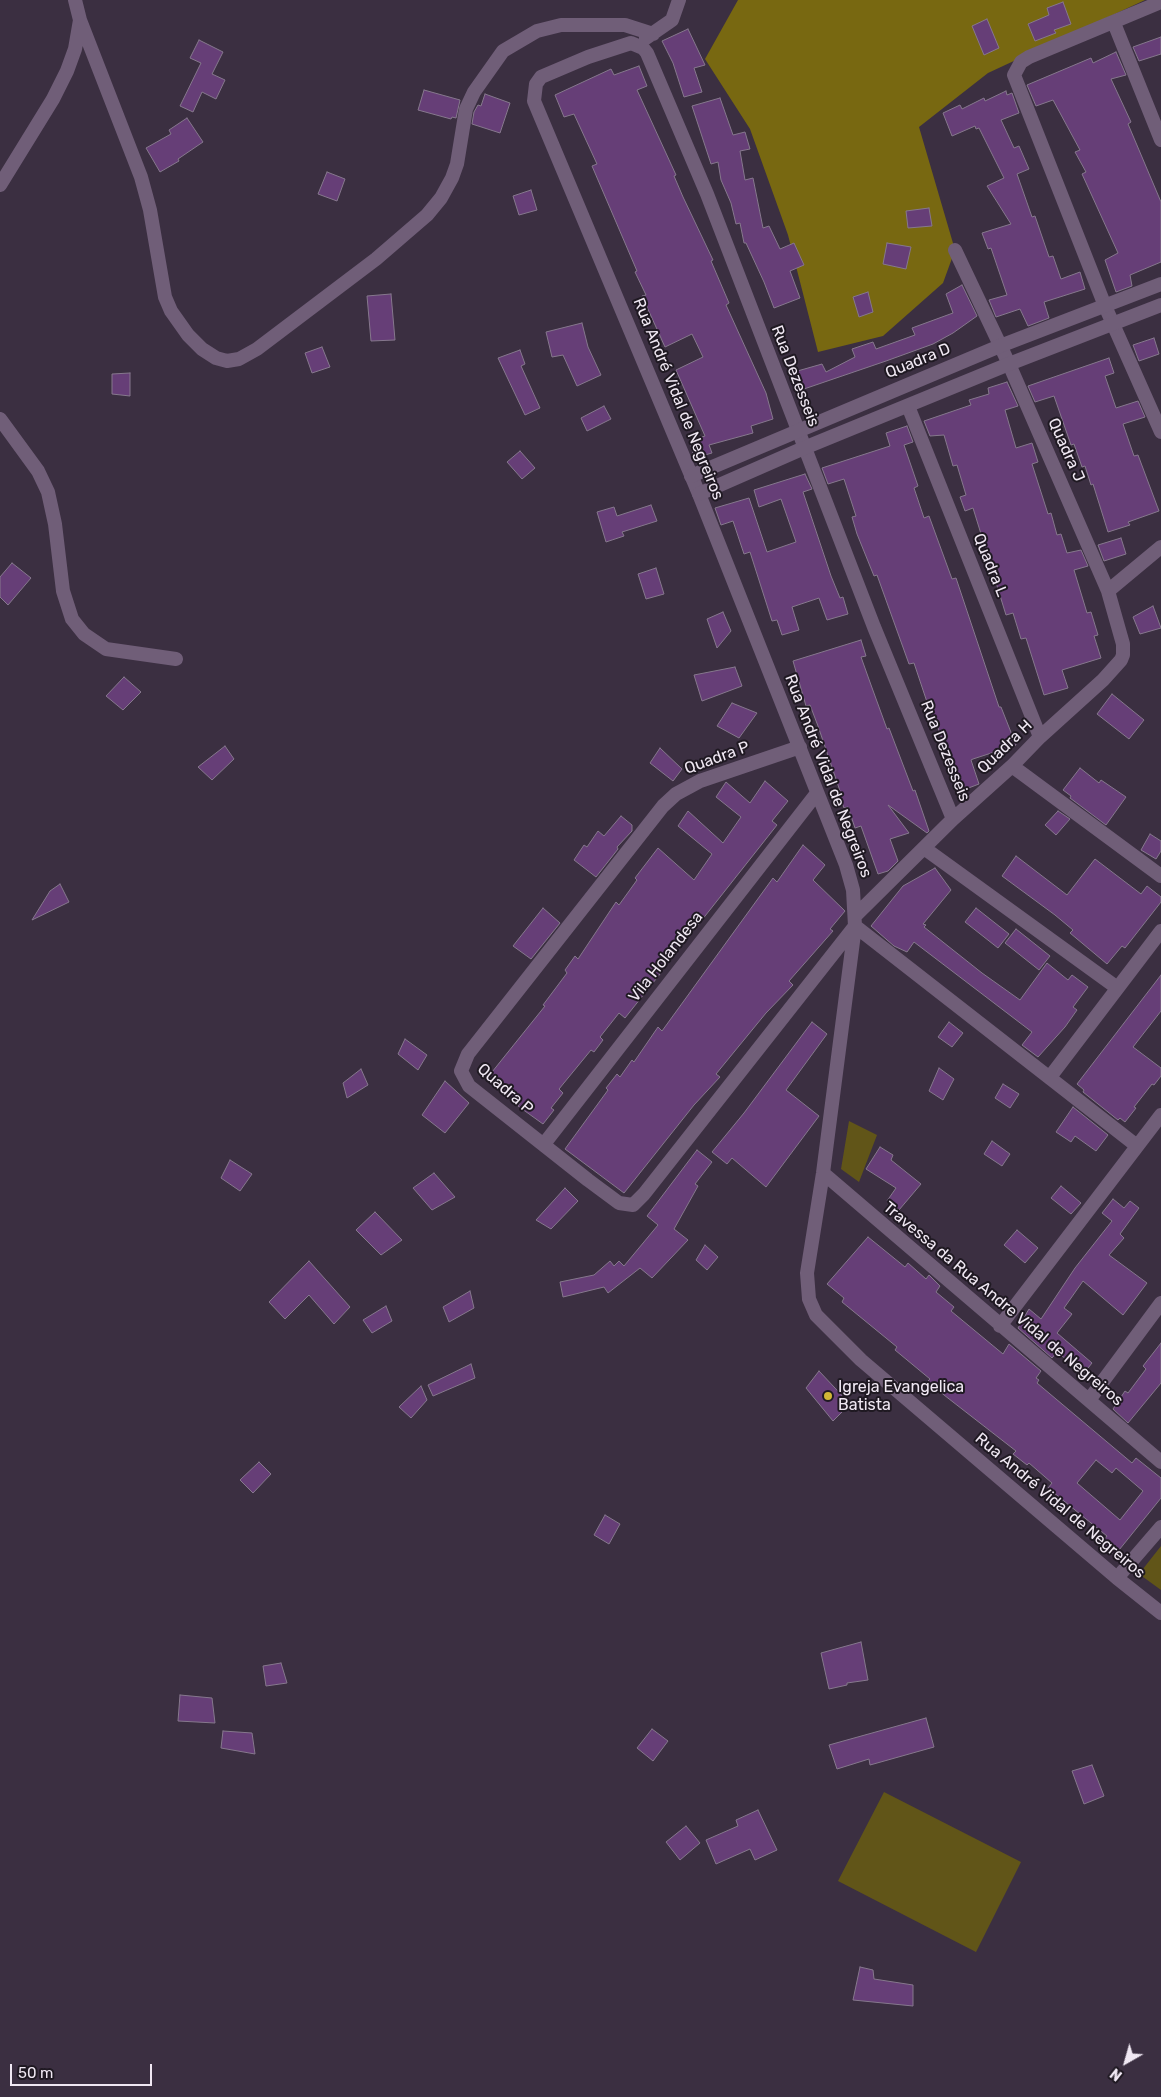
<!DOCTYPE html>
<html>
<head>
<meta charset="utf-8">
<style>
  body { margin:0 }
  #map { position:relative; width:1161px; height:2097px; overflow:hidden; background:#3b2f41; font-family:Rubik,sans-serif }
  canvas { display:block }
  .north { position:absolute; left:1101px; top:2037px; width:50px; height:50px; -webkit-text-stroke:4px #1f1922; paint-order:stroke; rotate:218deg; font-size:14px; font-weight:700; line-height:20px; text-align:center; color:#f0e8f3 }
  .north::after { content:''; display:block; margin:auto; width:18px; height:22px; background:#f0e8f3; clip-path:polygon(50% 0,100% 100%,50% 72%,0 100%) }
  .scale { position:absolute; left:10px; top:2064px; width:142px; height:22px; box-sizing:border-box; border:2px solid #f0e8f3; border-top:0; padding-left:6px; font-size:15px; line-height:18px; white-space:nowrap; color:#f0e8f3; -webkit-text-stroke:4px #1f1922; paint-order:stroke }
</style>
</head>
<body>
<div id="map">
<canvas width="1161" height="2097"></canvas>
<div class="north">N</div>
<div class="scale">50 m</div>
</div>
<script>
const context = document.querySelector('canvas').getContext('2d');
context.lineJoin = 'round';
function fillPath(path, color) { context.fillStyle = color; context.fill(path, 'evenodd'); }
const toPath = rows => new Path2D(rows.map(r => 'M' + r).join(''));
function trace(path, color, width, dash) { context.strokeStyle = color; context.lineWidth = width; context.lineCap = dash ? 'butt' : 'round'; context.setLineDash(dash || []); context.stroke(path); }
function label(font, color, halo, rows, align = 'center') {
  context.font = font + ' Rubik,sans-serif'; context.lineWidth = 4; context.setLineDash([]); context.textBaseline = 'middle'; context.strokeStyle = halo; context.fillStyle = color; for (const [text, x, y, turn = 0] of rows) {
    context.save(); context.translate(x, y); context.rotate((+turn || 0) * Math.PI / 180); context.textAlign = isNaN(turn) ? turn : align; if (halo) context.strokeText(text, 0, 0); context.fillText(text, 0, 0); context.restore();
  }
}
fillPath(toPath([
  [849,1121,877,1135,859,1182,841,1169],
  [1161,1546,1161,1590,1139,1574],
  [884,1792,1021,1862,976,1952,838,1881]
]), '#615518');
fillPath(toPath([
  [738,0,1145,0,988,73,919,127,955,250,943,283,883,336,818,352,788,235,750,129,705,59]
]), '#786811');
const building = toPath([
  [1063,2,1071,24,1054,30,1056,33,1035,41,1028,24,1049,15,1047,8,1063,2],
  [987,19,999,48,984,55,972,26,987,19],
  [688,29,705,65,694,68,702,92,684,97,673,63,662,41,688,29],
  [1161,37,1161,54,1139,61,1133,47,1161,37],
  [199,40,223,52,212,74,225,80,216,99,202,92,193,112,180,106,201,63,190,58,199,40],
  [1116,52,1126,75,1111,79,1131,122,1128,124,1161,202,1161,262,1130,275,1132,286,1116,292,1105,260,1118,253,1082,174,1086,172,1075,152,1080,150,1053,100,1036,106,1027,85,1091,58,1093,63,1116,52],
  [639,66,647,86,637,90,676,175,674,176,683,197,713,260,711,261,729,303,726,305,766,393,773,419,751,426,753,433,709,445,712,453,694,458,690,441,705,436,676,370,703,357,692,334,665,347,642,296,646,295,635,272,637,271,592,166,597,164,574,114,564,117,555,95,611,69,614,75,639,66],
  [424,90,460,100,456,118,452,117,451,119,418,110,424,90],
  [1006,91,1007,95,1012,93,1019,113,1001,120,1014,148,1019,146,1029,169,1017,174,1032,217,1035,216,1049,257,1053,256,1061,279,1080,272,1085,289,1044,302,1049,318,1028,326,1020,309,996,317,989,300,1007,295,991,248,988,249,982,233,1011,224,987,186,1004,178,979,128,976,129,975,126,952,136,943,113,960,105,962,109,984,98,985,101,1006,91],
  [485,94,510,103,500,133,472,124,474,112,478,105,481,106,485,94],
  [720,98,733,135,745,132,750,149,740,151,745,180,753,178,763,228,769,226,780,249,794,243,804,265,790,271,800,298,774,308,764,282,746,243,744,243,740,223,736,224,731,203,721,180,718,162,711,164,692,106,720,98],
  [187,118,203,142,178,159,179,161,160,172,146,148,171,134,169,130,187,118],
  [327,172,345,179,337,201,318,194,327,172],
  [531,190,537,210,519,215,513,196,531,190],
  [929,208,932,226,908,228,906,211,929,208],
  [887,243,911,247,906,269,883,264,887,243],
  [962,285,977,316,953,333,933,344,886,361,801,390,794,372,822,364,826,372,855,357,852,349,873,342,876,349,915,335,912,328,953,313,946,294,962,285],
  [868,292,873,312,859,317,853,297,868,292],
  [391,294,395,340,371,341,367,296,391,294],
  [582,323,588,347,601,375,577,386,563,355,552,357,546,332,582,323],
  [1154,338,1159,354,1139,361,1133,345,1154,338],
  [322,347,330,367,312,373,305,353,322,347],
  [520,350,525,364,521,366,540,408,525,415,498,358,520,350],
  [1109,358,1114,373,1105,376,1116,408,1138,401,1145,417,1123,424,1134,456,1138,455,1159,511,1128,522,1130,525,1108,532,1093,484,1091,485,1085,466,1082,467,1074,444,1071,445,1054,396,1035,402,1028,386,1109,358],
  [130,373,130,396,112,394,112,374,130,373],
  [1007,382,1018,406,1005,410,1016,448,1032,443,1038,462,1032,464,1048,514,1051,513,1057,535,1061,534,1067,553,1081,550,1088,566,1074,570,1087,613,1091,612,1098,635,1094,636,1101,658,1062,670,1068,688,1044,695,1026,638,1021,639,1013,613,1006,615,973,508,965,511,960,497,966,495,957,465,953,466,944,435,930,436,924,421,971,405,969,400,989,394,988,388,1007,382],
  [604,406,611,419,587,431,581,418,604,406],
  [907,426,913,442,904,445,918,486,914,488,924,518,929,516,952,579,956,578,999,707,1001,707,1016,745,973,759,971,760,979,784,958,792,944,745,937,725,935,726,914,663,909,664,877,575,874,576,857,534,852,517,856,516,844,479,828,484,822,468,890,446,886,433,907,426],
  [520,451,535,468,522,479,507,462,520,451],
  [805,474,812,489,803,492,831,576,840,598,843,597,848,614,827,620,819,598,792,607,799,630,782,635,777,620,772,621,750,552,744,554,733,521,721,525,715,508,749,498,767,552,796,542,781,499,759,507,754,490,805,474],
  [651,505,657,521,622,532,624,536,606,542,597,512,614,507,617,516,651,505],
  [1121,538,1126,554,1104,561,1098,545,1121,538],
  [12,563,31,578,8,605,0,597,0,577,12,563],
  [656,568,664,594,646,599,638,574,656,568],
  [1153,606,1161,628,1140,634,1133,617,1153,606],
  [723,612,731,631,717,648,707,619,723,612],
  [861,640,866,656,861,657,871,685,887,729,889,728,913,791,915,790,929,831,927,833,888,805,909,833,890,839,898,861,888,871,878,874,861,826,855,828,848,807,844,808,838,792,840,791,818,726,810,705,806,706,793,661,861,640],
  [735,667,742,686,702,701,694,675,735,667],
  [124,677,141,692,123,710,106,696,124,677],
  [1112,694,1144,720,1129,739,1097,714,1112,694],
  [732,703,757,713,739,738,717,726,732,703],
  [225,746,234,759,212,780,198,767,225,746],
  [660,748,682,769,673,781,650,763,660,748],
  [1080,768,1099,783,1101,780,1126,797,1106,825,1070,798,1071,796,1063,790,1080,768],
  [765,781,788,801,772,821,777,825,694,930,692,928,657,971,660,974,625,1018,619,1013,600,1037,603,1040,594,1052,591,1050,559,1089,563,1093,551,1108,554,1110,543,1124,518,1106,520,1103,506,1094,507,1093,488,1077,545,1006,543,1005,567,973,565,970,575,956,578,959,616,902,619,905,637,880,635,878,658,848,694,880,712,854,678,826,688,811,723,843,741,817,716,797,726,782,750,803,765,781],
  [1058,811,1070,819,1056,835,1045,825,1058,811],
  [621,816,632,825,632,831,617,847,618,849,596,877,574,860,584,845,587,847,598,831,604,836,621,816],
  [1150,834,1161,841,1161,851,1156,859,1141,850,1150,834],
  [803,845,825,865,813,880,845,911,830,929,833,931,789,981,793,985,766,1013,716,1074,720,1077,694,1105,624,1193,565,1149,608,1090,606,1088,617,1074,620,1077,632,1060,634,1062,658,1027,662,1031,773,878,777,882,803,845],
  [1016,856,1067,895,1095,859,1141,894,1147,886,1161,897,1161,902,1125,948,1122,946,1107,964,1070,933,1073,930,1055,915,1002,876,1016,856],
  [935,868,951,890,923,924,926,925,924,927,982,973,1020,1000,1047,963,1068,980,1072,975,1088,987,1073,1007,1077,1010,1065,1027,1038,1057,1022,1045,1032,1032,914,942,907,952,894,946,871,926,903,886,935,868],
  [60,884,69,902,32,920,50,891,60,884],
  [543,908,560,923,531,959,513,946,543,908],
  [976,908,1009,934,998,948,965,922,976,908],
  [1016,929,1050,956,1039,970,1005,943,1016,929],
  [1161,975,1161,1011,1133,1047,1161,1068,1161,1076,1154,1085,1152,1084,1134,1107,1136,1108,1125,1122,1120,1118,1118,1120,1083,1092,1084,1090,1077,1084,1161,975],
  [812,1022,827,1034,786,1090,819,1116,766,1187,732,1158,727,1164,712,1152,744,1113,812,1022],
  [949,1022,963,1033,952,1047,938,1037,949,1022],
  [405,1039,427,1055,418,1070,398,1054,405,1039],
  [939,1068,954,1079,943,1100,929,1091,939,1068],
  [361,1069,368,1085,347,1098,343,1083,361,1069],
  [445,1081,469,1103,445,1133,422,1115,445,1081],
  [1003,1084,1019,1094,1010,1108,995,1098,1003,1084],
  [1073,1107,1108,1135,1096,1151,1075,1136,1071,1142,1056,1132,1073,1107],
  [992,1141,1010,1154,1002,1166,984,1154,992,1141],
  [880,1147,893,1155,891,1160,921,1184,899,1210,887,1201,896,1188,866,1169,880,1147],
  [697,1150,712,1162,695,1184,698,1186,674,1229,688,1240,652,1278,640,1268,608,1293,604,1287,563,1297,560,1282,594,1275,610,1261,614,1266,619,1261,624,1266,658,1225,647,1216,697,1150],
  [230,1160,252,1174,240,1191,221,1178,230,1160],
  [434,1173,455,1197,432,1210,413,1188,434,1173],
  [1061,1186,1081,1203,1071,1214,1051,1198,1061,1186],
  [565,1188,578,1201,551,1229,536,1220,565,1188],
  [1113,1199,1124,1208,1130,1201,1139,1208,1120,1234,1124,1238,1109,1255,1147,1283,1123,1315,1083,1281,1064,1308,1072,1314,1057,1333,1092,1363,1084,1373,1057,1352,1052,1358,1018,1328,1029,1309,1041,1319,1075,1268,1112,1221,1102,1213,1113,1199],
  [375,1212,402,1240,381,1255,356,1230,375,1212],
  [1017,1230,1038,1248,1025,1263,1004,1245,1017,1230],
  [868,1237,905,1267,908,1263,926,1279,929,1275,940,1286,936,1292,954,1307,951,1311,1003,1354,1009,1344,1041,1371,1036,1378,1039,1380,1037,1383,1132,1463,1136,1458,1161,1478,1161,1498,1115,1555,1101,1544,1107,1536,1048,1488,1052,1483,1029,1463,1027,1465,1013,1454,1016,1451,944,1395,928,1381,930,1379,895,1350,897,1347,842,1302,844,1298,827,1284,868,1237],
  [1096,1460,1112,1473,1116,1468,1143,1491,1120,1520,1077,1483,1096,1460],
  [705,1245,718,1257,707,1270,696,1260,705,1245],
  [309,1261,350,1307,334,1324,309,1295,285,1319,269,1302,309,1261],
  [470,1291,474,1308,449,1322,443,1307,470,1291],
  [386,1306,392,1321,372,1333,363,1320,386,1306],
  [1161,1343,1161,1383,1128,1423,1113,1409,1125,1391,1128,1393,1146,1369,1143,1366,1161,1343],
  [471,1364,475,1378,433,1396,428,1385,471,1364],
  [819,1371,850,1404,833,1421,806,1388,819,1371],
  [421,1386,427,1400,411,1418,399,1407,421,1386],
  [259,1462,271,1474,253,1493,240,1480,259,1462],
  [605,1515,620,1524,609,1544,594,1535,605,1515],
  [861,1642,868,1680,847,1683,847,1685,829,1689,821,1653,861,1642],
  [281,1663,287,1683,266,1686,263,1666,281,1663],
  [180,1695,212,1698,215,1723,178,1721,180,1695],
  [926,1718,934,1747,870,1765,869,1759,837,1769,829,1745,926,1718],
  [652,1729,668,1741,653,1761,637,1748,652,1729],
  [223,1731,252,1733,255,1754,221,1748,223,1731],
  [1092,1765,1104,1796,1084,1804,1072,1771,1092,1765],
  [758,1810,777,1850,755,1860,750,1849,716,1864,706,1840,738,1826,736,1820,758,1810],
  [686,1826,700,1843,680,1860,666,1842,686,1826],
  [860,1967,873,1970,874,1979,913,1985,913,2006,853,2000,860,1967]
]);
fillPath(building, '#663e77');
trace(building, '#86788d', 1);
trace(toPath([
  [1161,2,1029,57,1021,62,1014,75,1105,306,1161,432],
  [80,20,141,177,150,210,165,297,171,311,188,335,202,349,216,358,227,361,239,359,257,349,376,259,427,215,441,198,452,178,457,164,466,109,474,92,503,51,537,31,561,25,625,25,653,34],
  [1114,23,1161,140],
  [646,38,672,20,679,0],
  [0,185,53,99,67,71,75,49,80,20,75,0],
  [908,406,1040,737],
  [0,419,38,471,48,492,55,524,63,591,72,619,84,634,106,649,176,659],
  [1108,591,1161,547],
  [800,747,700,781,676,794,663,806,468,1054,461,1071,469,1086,588,1180,619,1203,633,1205,644,1194,855,926,1137,1146],
  [1012,766,1161,876],
  [953,819,874,627,707,194,647,53,643,48,631,43,588,57,541,77,536,84,534,101,699,494,846,865,853,890,855,926,823,1173,807,1273,809,1299,816,1315,861,1360,1117,1578,1161,1613],
  [924,848,1116,987],
  [856,915,953,819,1012,766,1040,737,1103,680,1121,660,1123,655,1123,644,1108,591,1009,364,955,250],
  [1050,1077,1161,931],
  [544,1144,817,793],
  [823,1173,1161,1462],
  [1000,1326,1161,1115],
  [1089,1400,1161,1303],
  [1117,1578,1161,1527]
]), '#705e78', 14);
trace(toPath([
  [691,476,1000,346,1161,284],
  [699,494,804,448,1009,364,1161,305]
]), '#705e78', 14);
for (const [x, y, r, color] of [
  [828,1396,5,"#d1b736"]
]) { const dot = new Path2D(); dot.arc(x, y, r, 0, 2 * Math.PI); context.fillStyle = color; context.fill(dot); trace(dot, '#1f1922', 2); }
label('16px', '#f0e8f3', '#1f1922', [
  ["Quadra D",918,361,-22],
  ["Rua Dezesseis",795,376,69],
  ["Rua André Vidal de Negreiros",678,399,68],
  ["Quadra J",1066,450,66],
  ["Quadra L",990,565,68],
  ["Quadra H",1005,747,-44],
  ["Rua Dezesseis",945,751,68],
  ["Quadra P",717,758,-20],
  ["Rua André Vidal de Negreiros",828,776,69],
  ["Vila Holandesa",666,957,-52],
  ["Quadra P",505,1089,41],
  ["Travessa da Rua Andre Vidal de Negreiros",1003,1304,40],
  ["Rua André Vidal de Negreiros",1060,1506,40]
]);
label('16px', '#f0e8f3', '#1f1922', [
  ["Igreja Evangelica",838,1387],
  ["Batista",838,1405]
], 'left');
</script>
</body>
</html>
